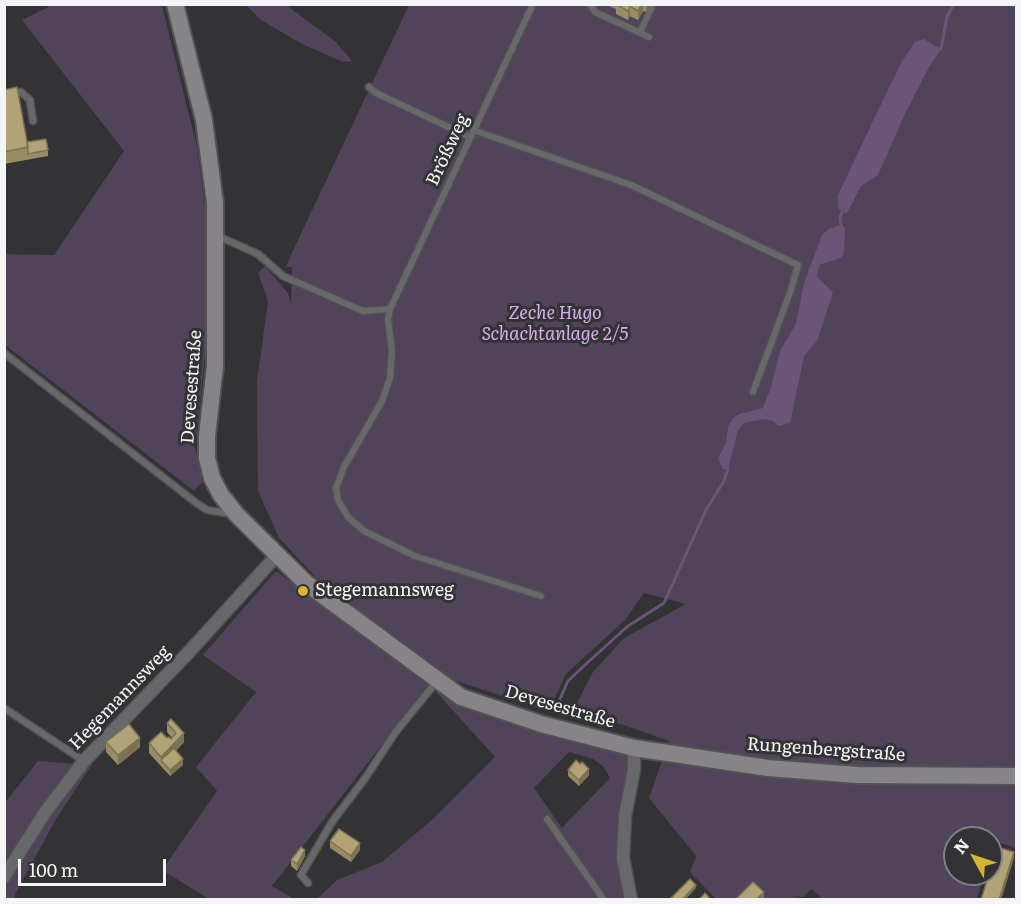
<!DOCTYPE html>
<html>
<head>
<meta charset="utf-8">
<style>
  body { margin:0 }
  #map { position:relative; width:1021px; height:904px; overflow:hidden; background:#333234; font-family:Literata,serif }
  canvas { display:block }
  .frame { position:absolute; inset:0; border:6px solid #f5f4f6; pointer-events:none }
  .north { position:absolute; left:943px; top:826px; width:60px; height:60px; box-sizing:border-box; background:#333234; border:2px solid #818082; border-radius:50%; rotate:310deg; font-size:16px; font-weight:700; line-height:24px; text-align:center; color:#f5f4f6 }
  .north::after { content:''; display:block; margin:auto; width:21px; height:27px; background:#d8b434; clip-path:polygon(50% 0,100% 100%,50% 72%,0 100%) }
  .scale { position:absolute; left:18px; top:859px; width:148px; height:27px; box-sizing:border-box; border:3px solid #f5f4f6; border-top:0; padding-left:8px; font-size:18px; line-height:21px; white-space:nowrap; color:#f5f4f6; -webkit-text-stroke:4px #333234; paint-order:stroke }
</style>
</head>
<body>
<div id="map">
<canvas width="1021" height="904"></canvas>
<div class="frame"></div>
<div class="north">N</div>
<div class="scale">100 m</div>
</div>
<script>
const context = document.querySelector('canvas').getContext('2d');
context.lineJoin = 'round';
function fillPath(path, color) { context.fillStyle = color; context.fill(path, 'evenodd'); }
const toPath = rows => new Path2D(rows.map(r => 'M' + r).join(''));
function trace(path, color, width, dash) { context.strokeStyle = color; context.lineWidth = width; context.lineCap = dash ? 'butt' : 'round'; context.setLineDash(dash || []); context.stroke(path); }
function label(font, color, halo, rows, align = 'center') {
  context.font = font + ' Literata,serif'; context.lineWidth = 6; context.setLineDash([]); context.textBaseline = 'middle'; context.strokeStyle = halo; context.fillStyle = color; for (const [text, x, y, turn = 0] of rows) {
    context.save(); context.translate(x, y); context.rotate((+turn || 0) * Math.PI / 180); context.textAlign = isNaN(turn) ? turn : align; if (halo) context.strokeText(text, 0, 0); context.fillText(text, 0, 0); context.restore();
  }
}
fillPath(toPath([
  [52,5,162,5,197,147,205,207,208,326,195,448,203,481,194,491,5,345,4,254,54,255,124,151,22,20],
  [246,5,286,5,336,42,352,61,343,62,302,44,261,20],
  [409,5,1016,5,1016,848,994,841,991,850,991,838,955,838,955,874,984,874,977,899,823,899,811,889,804,897,790,896,800,898,799,899,730,899,733,896,729,899,716,899,690,872,696,856,649,798,669,741,624,725,572,712,593,672,624,638,686,604,644,593,625,620,566,674,549,711,447,678,328,590,279,538,258,491,257,381,268,301,258,273,265,266,288,293,291,304,292,267,286,267,289,259],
  [276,571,429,684,435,683,634,748,625,816,631,899,317,899,337,880,382,862,433,819,495,757,429,684,272,886,294,899,209,899,162,870,217,791,196,767,256,692,203,655],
  [569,752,593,759,603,766,610,778,562,828,534,788],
  [89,747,99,754,56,819,15,894,15,899,5,899,4,804,38,761,77,764]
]), '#51435a');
fillPath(toPath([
  [924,39,941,49,929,67,903,118,878,175,861,186,847,213,842,212,838,208,838,195,872,123,901,63,915,42],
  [841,225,845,228,844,253,841,258,819,265,817,277,833,292,817,341,804,356,790,423,779,426,773,421,763,419,744,423,738,430,728,469,723,469,718,458,726,444,728,427,733,418,739,414,763,408,771,387,780,351,796,324,804,283,822,235,829,229]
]), '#6a5477');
trace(toPath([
  [941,49,947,17,954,4],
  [841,225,840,217,842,212],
  [555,710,568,681,586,664,628,626,664,603,706,510,724,481,728,469]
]), '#6a5477', 3);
const lane = toPath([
  [533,4,390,309,388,319,392,351,390,378,382,401,344,467,336,488,338,500,348,517,364,531,415,556,541,596],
  [590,4,595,12,649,37],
  [640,33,653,4],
  [369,87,376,93,470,137],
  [4,96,21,92,30,100,33,121],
  [473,130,631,185,798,265,791,290,753,392],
  [218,236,258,254,283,276,363,311,390,309],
  [4,353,195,502,207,510,232,514],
  [4,708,84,761],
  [547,819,604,900],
  [308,883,301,875,332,822,366,777,395,733,437,681]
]);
const street = toPath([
  [4,877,46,811,84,761,189,652,277,555],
  [631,900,623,858,625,816,634,770,634,748]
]);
const secondary = toPath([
  [175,4,204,120,215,203,215,366,207,436,207,458,212,478,221,495,237,515,306,583,461,697,541,724,634,748,768,768,857,775,1016,776]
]);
trace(lane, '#525153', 9);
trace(street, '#525153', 15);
trace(secondary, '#525153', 20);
trace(lane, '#686769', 6);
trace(street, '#686769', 12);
trace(secondary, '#868487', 16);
fillPath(toPath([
  [609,4,649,4,646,12,643,11,638,20,630,16,628,20,616,14,616,9,609,6],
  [4,90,27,142,48,150,48,156,4,164],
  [167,723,184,742,176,751,183,765,170,776,149,753,149,743,167,738,171,739,172,738,167,732],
  [106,742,140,747,118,765,106,752],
  [580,764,589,775,579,786,568,776,568,770],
  [330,841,360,850,351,862,330,848],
  [305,856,297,871,291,866,291,860]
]), '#988c66');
fillPath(toPath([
  [641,4,643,4,643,11,638,20,638,11],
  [646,4,649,4,646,12],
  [630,6,630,16,628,20,628,11],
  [184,733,184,742,164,763,161,760,161,757],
  [140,738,140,747,118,765,118,755],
  [183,759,183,765,170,776,170,770],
  [589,769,589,775,579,786,579,780],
  [360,843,360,850,351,862,351,856],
  [305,850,305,856,297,871,297,864],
  [1014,852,1014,858,1001,900,999,900],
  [696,885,696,888,685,900,682,900],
  [764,892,764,900,756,900]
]), '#7c7253');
const building = toPath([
  [616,4,641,4,638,11,630,6,628,11,616,4],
  [17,87,28,147,4,152,4,90,17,87],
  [46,139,48,150,28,154,27,142,46,139],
  [171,719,184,733,161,757,149,743,161,732,167,738,169,737,171,739,176,733,167,723,171,719],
  [129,724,140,738,118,755,106,742,129,724],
  [174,748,183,759,170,770,161,760,174,748],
  [576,760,580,764,582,762,589,769,579,780,568,770,576,760],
  [339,829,360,843,351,856,330,841,339,829],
  [301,847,305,850,297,864,291,860,301,847],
  [997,847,1014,852,999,900,981,900,989,874,991,874,991,867,997,847],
  [690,879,696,885,682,900,669,900,690,879],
  [753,882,764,892,756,900,735,900,753,882],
  [705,893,711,900,699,900,705,893]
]);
fillPath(building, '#b1a377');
trace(building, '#7c7253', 1.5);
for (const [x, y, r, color] of [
  [303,591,6,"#d8b434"]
]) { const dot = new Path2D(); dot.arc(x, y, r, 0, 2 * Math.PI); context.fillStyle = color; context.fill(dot); trace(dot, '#333234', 2); }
label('18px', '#f5f4f6', '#333234', [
  ["Brößweg",448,150,-65],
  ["Devesestraße",192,387,-86],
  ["Hegemannsweg",120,698,-46],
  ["Devesestraße",560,707,16],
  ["Rungenbergstraße",826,750,4]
]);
label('italic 18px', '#d4afeb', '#333234', [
  ["Zeche Hugo",555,314],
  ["Schachtanlage 2/5",555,335]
]);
label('18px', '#f5f4f6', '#333234', [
  ["Stegemannsweg",315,591]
], 'left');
</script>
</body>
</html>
